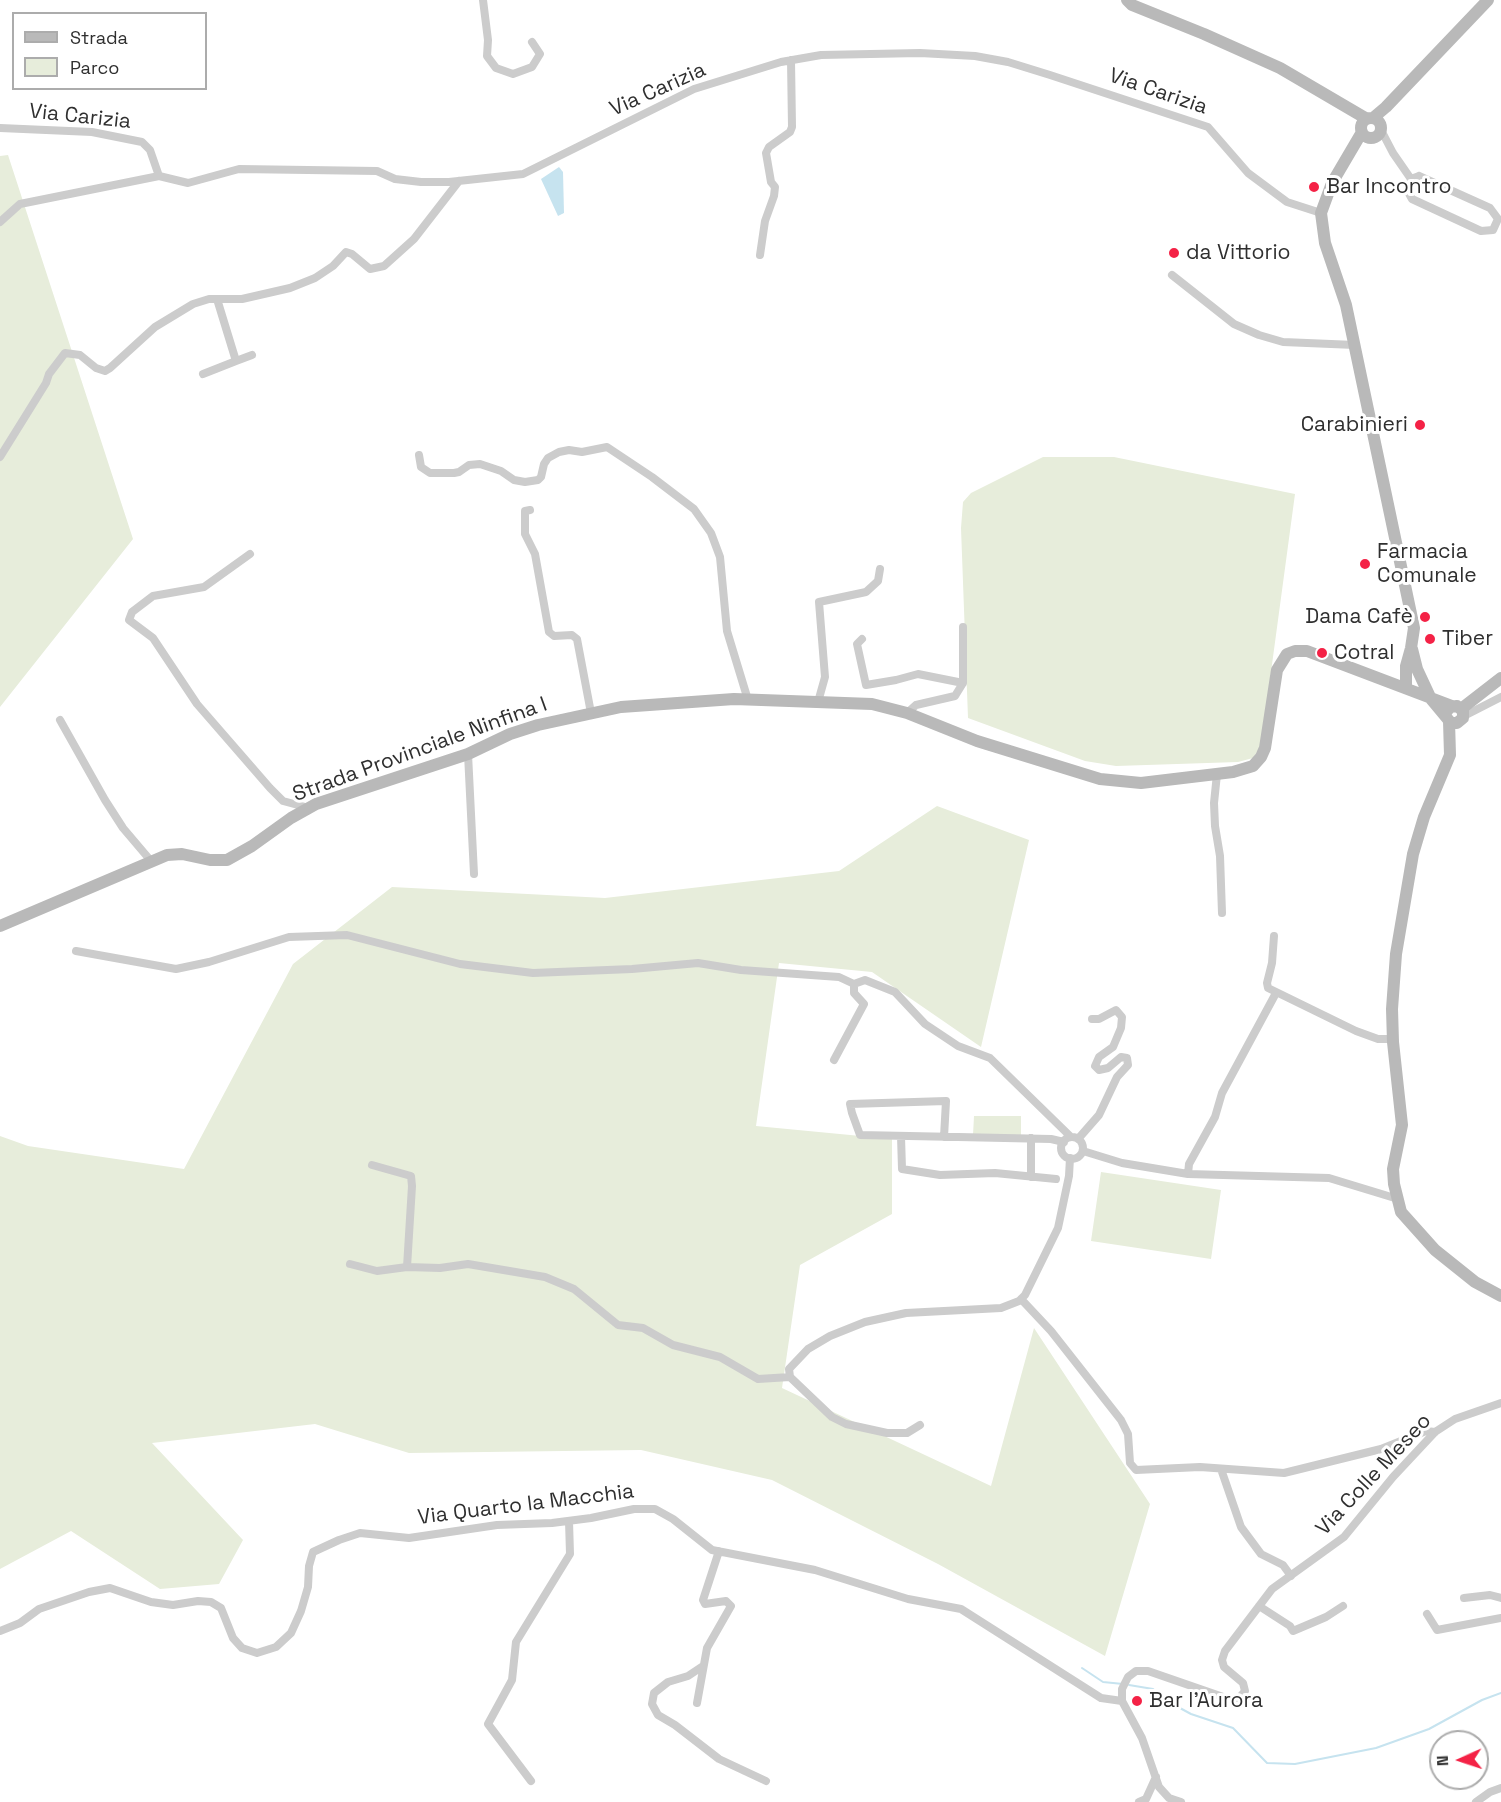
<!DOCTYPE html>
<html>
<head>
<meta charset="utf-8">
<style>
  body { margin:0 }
  #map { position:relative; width:1501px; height:1802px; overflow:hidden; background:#fff; font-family:"Space Grotesk",sans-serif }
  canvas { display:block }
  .legend { position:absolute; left:12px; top:12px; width:195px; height:78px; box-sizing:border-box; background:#fff; border:2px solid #acacac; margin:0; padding:8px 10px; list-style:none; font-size:18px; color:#2f2f2f }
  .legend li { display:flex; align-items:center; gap:12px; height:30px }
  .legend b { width:30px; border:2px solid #acacac }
  .north { position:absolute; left:1429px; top:1730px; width:60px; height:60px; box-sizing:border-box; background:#fff; border:2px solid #acacac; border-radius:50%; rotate:267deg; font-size:16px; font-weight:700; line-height:24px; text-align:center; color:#2f2f2f }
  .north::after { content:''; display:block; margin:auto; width:21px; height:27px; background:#f42246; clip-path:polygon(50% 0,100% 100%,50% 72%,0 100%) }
</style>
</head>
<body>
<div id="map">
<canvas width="1501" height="1802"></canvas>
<ul class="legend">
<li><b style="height:8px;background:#b9b9b9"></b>Strada</li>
<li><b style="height:16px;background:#e7eddb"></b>Parco</li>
</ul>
<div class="north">N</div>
</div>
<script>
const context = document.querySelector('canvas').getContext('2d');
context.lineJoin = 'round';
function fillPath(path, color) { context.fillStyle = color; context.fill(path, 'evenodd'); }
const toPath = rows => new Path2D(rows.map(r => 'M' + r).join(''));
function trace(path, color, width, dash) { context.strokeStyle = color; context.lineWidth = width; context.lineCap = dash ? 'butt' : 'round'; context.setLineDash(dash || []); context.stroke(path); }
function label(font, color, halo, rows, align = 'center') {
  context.font = font + ' "Space Grotesk",sans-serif'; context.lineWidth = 6; context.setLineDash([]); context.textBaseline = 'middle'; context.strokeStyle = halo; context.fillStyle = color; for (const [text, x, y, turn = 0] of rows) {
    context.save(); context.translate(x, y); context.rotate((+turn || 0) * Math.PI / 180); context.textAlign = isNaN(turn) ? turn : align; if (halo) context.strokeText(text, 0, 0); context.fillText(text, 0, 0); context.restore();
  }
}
fillPath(toPath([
  [8,155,133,539,0,707,0,156],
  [1043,457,1114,457,1295,494,1261,746,1253,758,1238,762,1116,766,1085,761,968,718,961,528,963,502,971,493],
  [937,806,1029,840,981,1047,872,972,779,963,756,1126,892,1139,892,1214,800,1265,782,1388,991,1486,1034,1328,1150,1504,1105,1656,938,1564,772,1480,641,1450,409,1453,315,1424,152,1443,243,1540,219,1584,160,1589,71,1531,0,1569,0,1136,28,1146,184,1169,293,964,392,887,605,898,839,871],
  [974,1116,1021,1116,1021,1136,973,1135],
  [1101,1172,1221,1190,1211,1259,1091,1241]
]), '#e7eddb');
fillPath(toPath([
  [559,167,563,172,564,213,558,216,541,179]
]), '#c6e3ef');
trace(toPath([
  [1082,1668,1103,1682,1123,1684],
  [1129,1685,1153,1689,1167,1701,1191,1714,1233,1728,1267,1763,1295,1764,1376,1748,1429,1729,1482,1700,1501,1693]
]), '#c6e3ef', 2);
trace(toPath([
  [483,0,488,40,487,56,496,68,513,74,532,67,540,54,532,42],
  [0,128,92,132,142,142,150,150,159,176,188,183,239,169,377,171,395,179,421,182,449,182,523,174,694,89,781,62,821,55,920,53,975,56,1008,62,1050,75,1208,127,1248,173,1287,202,1321,213],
  [1381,130,1393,153,1411,179],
  [1419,176,1490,208,1498,219,1493,230,1481,231,1412,199,1407,190,1411,179,1419,176],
  [0,222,20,204,159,176],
  [760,255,765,221,774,196,775,187,771,182,766,153,769,147,790,132,792,127,791,60],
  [1172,275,1234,324,1259,335,1283,342,1355,345],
  [236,361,252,355],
  [203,374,236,361,217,299],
  [419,455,421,467,430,473,454,473,459,472,469,465,480,464,501,471,514,480,525,482,538,480,541,477,544,464,548,458,559,452,569,450,582,452,607,447,652,477,694,509,711,533,720,557,727,631,748,700],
  [0,457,46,383,49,374,65,353,80,355,96,368,105,371,110,368,155,327,193,304,209,299,242,299,290,288,315,278,333,266,346,252,352,254,370,269,384,266,414,239,459,181],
  [530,510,525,511,525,534,535,554,549,632,554,636,572,635,577,639,591,713],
  [250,554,204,587,153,596,132,612,129,620,153,638,197,704,270,788,283,801,309,808],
  [862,639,857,644,866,685,896,680,918,674,963,683],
  [818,702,825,677,819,602,866,592,878,581,880,569],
  [907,713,916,705,955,696,963,683,963,627],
  [1464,716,1501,697],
  [60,720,105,800,123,828,151,861],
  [468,754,474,874],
  [1217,774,1214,803,1215,826,1220,856,1222,913],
  [1274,936,1272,963,1267,983,1268,988,1356,1031,1378,1039,1393,1039],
  [76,951,176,969,209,962,289,937,347,935,460,964,533,973,632,969,698,963,741,970,839,977,854,984],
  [834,1060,864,1004,854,993,854,984,865,980,895,992,925,1024,958,1046,990,1058,1071,1137],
  [901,1136,902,1169,940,1175,995,1173,1056,1179],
  [944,1137,946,1101,850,1104,852,1113,860,1135,958,1137,1051,1139,1064,1142],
  '1061 1148a11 11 0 1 1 22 0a11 11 0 1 1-22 0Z',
  [1078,1139,1099,1115,1117,1077,1128,1065,1127,1058,1121,1057,1108,1068,1099,1070,1095,1066,1099,1057,1113,1047,1121,1028,1122,1017,1116,1010,1099,1019,1092,1019],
  [1083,1151,1122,1163,1188,1174,1329,1178,1398,1199],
  [372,1165,411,1176,412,1186,407,1267,440,1268,468,1264,545,1277,574,1289,618,1325,643,1328,673,1345,720,1357,758,1379,790,1377],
  [1188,1174,1189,1164,1215,1117,1222,1093,1276,993],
  [1031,1177,1031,1138],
  [350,1264,377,1271,407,1267],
  [1021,1299,1051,1331,1121,1420,1128,1434,1130,1463,1136,1470,1200,1467,1284,1473,1381,1449,1426,1431,1435,1432],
  [920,1425,907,1433,887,1433,846,1424,832,1417,790,1377,789,1369,808,1349,830,1336,865,1322,906,1313,1001,1308,1019,1301,1025,1295,1058,1228,1069,1176,1070,1158],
  [1221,1469,1241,1527,1261,1554,1283,1565,1291,1576],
  [1464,1598,1490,1595,1501,1598],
  [1259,1606,1290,1626,1293,1631,1326,1617,1343,1606],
  [1427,1614,1437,1630,1501,1618],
  [0,1631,20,1623,39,1609,89,1592,110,1588,151,1602,173,1605,198,1601,211,1602,221,1608,233,1638,242,1648,257,1653,276,1647,291,1633,301,1611,308,1587,309,1566,313,1552,339,1540,360,1533,409,1538,497,1525,552,1523,591,1518,634,1509,655,1509,673,1519,712,1550,815,1570,908,1599,961,1609,1101,1698,1122,1701],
  [703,1666,688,1676,668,1682,654,1693,652,1704,658,1715,675,1725,719,1759,766,1781],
  [697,1703,707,1648,731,1606,726,1601,705,1604,703,1600,719,1551],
  [531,1781,488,1724,512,1680,516,1642,570,1554,569,1521],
  [1139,1802,1146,1799,1156,1777],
  [1181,1802,1169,1798,1159,1787,1142,1738,1122,1701,1122,1689,1128,1677,1136,1671,1148,1671,1229,1699,1239,1698,1245,1691,1243,1683,1224,1667,1222,1660,1225,1651,1272,1589,1344,1537,1393,1477,1435,1432,1455,1419,1501,1403],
  [1476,1802,1490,1792,1501,1788]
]), '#ccc', 8);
trace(toPath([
  [1127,0,1132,5,1204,34,1280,68,1367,119],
  [1373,118,1386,107,1488,0],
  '1361 128a10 10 0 1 1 20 0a10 10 0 1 1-20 0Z',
  [1362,132,1332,183,1321,213,1325,243,1346,305,1414,628,1411,648,1406,666,1406,688],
  [1412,649,1417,669,1431,699,1451,723,1457,723,1463,718,1463,711,1457,706,1450,707,1447,711],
  [1461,709,1501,678],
  [1449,721,1450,755,1424,817,1413,854,1396,954,1392,1009,1393,1042,1402,1125,1393,1169,1394,1184,1401,1212,1435,1250,1475,1282,1501,1296],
  [0,926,167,855,182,854,210,860,227,860,252,846,291,818,316,804,468,754,510,734,538,725,621,707,734,699,872,704,907,713,977,741,1100,779,1141,783,1233,772,1253,766,1261,757,1265,748,1277,670,1287,654,1295,651,1307,651,1452,706]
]), '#b9b9b9', 12);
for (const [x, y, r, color] of [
  [1314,187,6,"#f42246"],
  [1174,253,6,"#f42246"],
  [1420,425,6,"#f42246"],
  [1365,564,6,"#f42246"],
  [1425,617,6,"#f42246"],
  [1430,639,6,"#f42246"],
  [1322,653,6,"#f42246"],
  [1137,1701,6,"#f42246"]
]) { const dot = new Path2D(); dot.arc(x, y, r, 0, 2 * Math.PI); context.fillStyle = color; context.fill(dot); trace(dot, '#fff', 2); }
label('21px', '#2f2f2f', '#fff', [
  ["Via Carizia",658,90,-24],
  ["Via Carizia",1158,92,19],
  ["Via Carizia",80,117,6],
  ["Strada Provinciale Ninfina I",420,750,-20],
  ["Via Colle Meseo",1374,1475,-47],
  ["Via Quarto la Macchia",526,1505,-7]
]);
label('21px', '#2f2f2f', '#fff', [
  ["Bar Incontro",1326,187],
  ["da Vittorio",1186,253],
  ["Carabinieri",1408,425,"right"],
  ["Farmacia",1377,552],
  ["Comunale",1377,576],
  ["Dama Cafè",1413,617,"right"],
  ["Tiber",1442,639],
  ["Cotral",1334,653],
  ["Bar l'Aurora",1149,1701]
], 'left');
</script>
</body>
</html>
